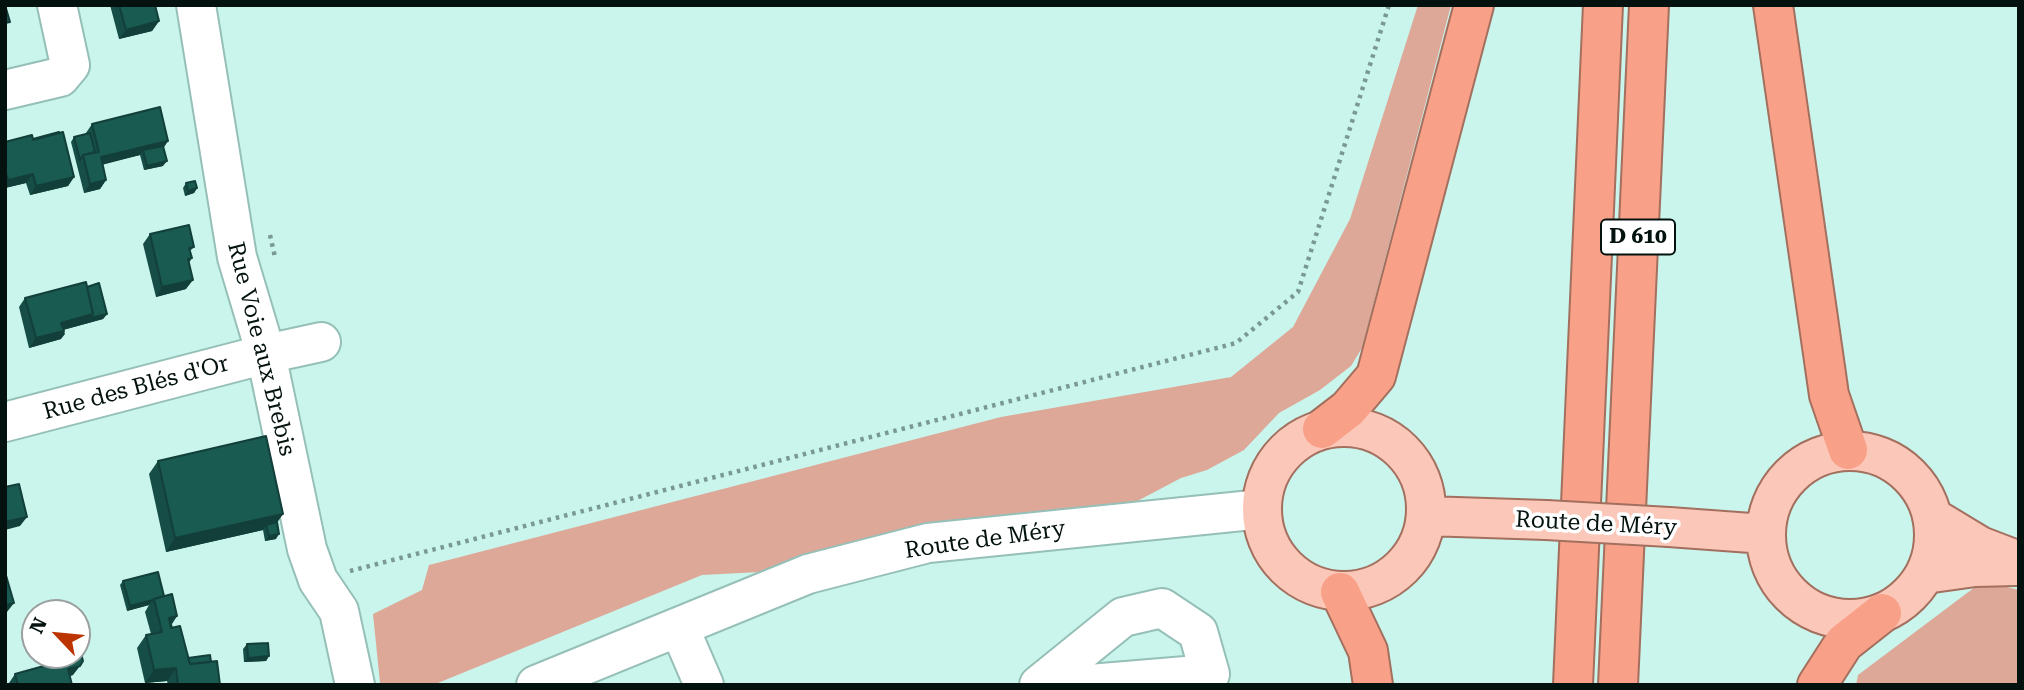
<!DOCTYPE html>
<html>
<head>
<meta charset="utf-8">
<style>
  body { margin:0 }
  #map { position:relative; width:2024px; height:690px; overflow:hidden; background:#c9f5ec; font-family:"Roboto Serif",serif }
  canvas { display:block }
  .frame { position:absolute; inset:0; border:7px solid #03120f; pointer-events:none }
  .north { position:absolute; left:21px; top:599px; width:70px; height:70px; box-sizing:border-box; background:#fff; border:2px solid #9aa09f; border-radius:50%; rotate:296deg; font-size:19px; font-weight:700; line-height:28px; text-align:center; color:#03120f }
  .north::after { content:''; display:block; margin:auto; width:24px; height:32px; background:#bc3400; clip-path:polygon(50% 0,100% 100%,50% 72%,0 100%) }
</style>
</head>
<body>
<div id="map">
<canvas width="2024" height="690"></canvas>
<div class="frame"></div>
<div class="north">N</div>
</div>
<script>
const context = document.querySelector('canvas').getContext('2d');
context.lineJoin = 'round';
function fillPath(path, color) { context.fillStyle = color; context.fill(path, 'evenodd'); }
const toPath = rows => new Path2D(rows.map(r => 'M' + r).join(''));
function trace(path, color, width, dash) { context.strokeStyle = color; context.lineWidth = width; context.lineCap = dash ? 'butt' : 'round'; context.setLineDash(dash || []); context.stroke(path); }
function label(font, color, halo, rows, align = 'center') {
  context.font = font + ' "Roboto Serif",serif'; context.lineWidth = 7; context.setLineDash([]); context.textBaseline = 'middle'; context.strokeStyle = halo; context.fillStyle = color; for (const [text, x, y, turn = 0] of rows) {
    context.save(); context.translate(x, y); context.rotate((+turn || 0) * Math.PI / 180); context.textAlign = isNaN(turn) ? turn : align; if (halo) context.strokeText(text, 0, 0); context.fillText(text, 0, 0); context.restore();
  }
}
fillPath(toPath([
  [1418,5,1451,5,1362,348,1351,366,1320,390,1279,413,1244,450,1207,470,1181,478,1128,506,760,572,702,575,433,685,380,683,373,614,422,590,429,565,1001,417,1231,377,1293,327,1350,219],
  [1983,581,2019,590,2019,685,1856,685,1858,675]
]), '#dea899');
const minor = toPath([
  [196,5,237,257,266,354,307,549,318,580,339,611,355,685],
  [5,90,60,77,70,65,57,5],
  [5,422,266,354,321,342],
  [679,627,704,685],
  [536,685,808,574,928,543,1262,509],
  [1039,685,1123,617,1162,608,1198,632,1210,674,1078,685]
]);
const major = toPath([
  '1262 509a82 82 0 1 1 164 0a82 82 0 1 1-164 0Z',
  '1766 535a84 84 0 1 1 168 0a84 84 0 1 1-168 0Z',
  [1427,516,1546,520],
  [1932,517,1980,546,2019,561],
  [1669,527,1765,534],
  [1925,574,1975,567,2016,566]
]);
const highway = toPath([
  [1773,5,1829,395,1848,450],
  [1322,429,1348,409,1376,376,1474,5],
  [1340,592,1368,651,1373,685],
  [1573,685,1603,5],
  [1618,685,1649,5],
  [1817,685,1844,643,1882,613]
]);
trace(minor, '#95bfb7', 42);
trace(major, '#a36f5e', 42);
trace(highway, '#a36f5e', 42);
trace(toPath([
  [270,235,275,257],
  [350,571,1236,343,1298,292,1389,5]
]), '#799992', 4.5, [3.5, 5]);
trace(minor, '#fff', 38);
trace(major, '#fbc7b8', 38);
trace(highway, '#f9a188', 38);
const majorBridge = toPath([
  [1546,520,1669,527]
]);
trace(majorBridge, '#a36f5e', 42, []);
trace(majorBridge, '#fbc7b8', 38);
fillPath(toPath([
  [110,5,155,5,159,21,152,31,119,39],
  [92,124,168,141,163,148,163,166,144,170,140,155,102,164,106,180,100,189,84,193,71,142,74,137,86,134,86,133],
  [33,139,74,177,68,186,30,195,26,183,5,188,5,142],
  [186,183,197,188,194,193,185,196,183,188],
  [150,234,194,247,190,251,192,258,189,263,186,289,156,297,143,244],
  [87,287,107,314,103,319,63,330,61,339,29,348,19,307,25,298],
  [158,461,283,514,277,522,276,539,265,541,263,530,166,552,149,474],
  [123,581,164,596,177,616,172,624,173,628,188,658,211,662,220,685,168,685,167,681,145,683,137,648,146,635,151,634,145,612,149,605,127,611,120,585],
  [247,644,269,656,266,661,244,662,243,649],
  [40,655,77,655,73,675,70,676,72,685,9,685,9,683,15,674,43,666]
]), '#164d46');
fillPath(toPath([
  [159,21,152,31,119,39,126,30],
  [168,141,162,150,143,150,140,155,94,167,101,157],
  [167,161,163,166,144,170,147,166],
  [33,174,26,183,5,188,5,183,8,180],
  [74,177,68,186,30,195,36,186],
  [106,180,100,189,84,193,90,184],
  [197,188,194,193,185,196,188,191],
  [193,280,186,289,156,297,162,287],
  [93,314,107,314,103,319,59,331,61,323],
  [64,331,65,334,61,339,29,348,36,338],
  [283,514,274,527,266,525,263,530,166,552,175,538],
  [27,517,20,526,5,530,5,522],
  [279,534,276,539,265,541,269,536],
  [153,600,149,605,127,611,130,606],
  [14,603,7,612,5,613,5,605],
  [177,616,168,629,163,626,160,631,169,618],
  [269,656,266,661,244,662,248,658],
  [80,666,73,675,62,678,68,669],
  [176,668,167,681,145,683,154,670]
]), '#123f39');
const building = toPath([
  [5,5,10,22,5,23,5,5],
  [119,5,155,5,159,21,126,30,119,5],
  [160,107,168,141,101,157,106,180,90,184,83,155,99,152,92,124,160,107],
  [59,132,59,133,33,140,33,139,59,132],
  [63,132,74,177,36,186,33,174,8,180,5,169,5,142,32,135,33,140,63,132],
  [90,133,95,152,83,155,80,160,74,137,90,133],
  [163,146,167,161,147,166,143,150,163,146],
  [195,181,197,188,188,191,186,183,195,181],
  [189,225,194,247,189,248,192,258,188,259,193,280,162,287,150,234,189,225],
  [86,282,93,314,61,323,64,331,36,338,25,298,86,282],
  [99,283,107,314,91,318,93,314,87,287,99,283],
  [266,436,283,514,175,538,158,461,266,436],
  [19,484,27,517,5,522,5,487,19,484],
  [277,522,279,534,269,536,266,525,277,522],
  [5,572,14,603,5,605,5,572],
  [158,572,164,596,154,599,153,600,130,606,123,581,158,572],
  [172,594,177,616,169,618,171,628,180,626,190,664,217,661,220,685,178,685,176,668,154,670,146,635,162,632,154,599,172,594],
  [77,639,83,661,80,666,68,669,72,685,18,685,15,674,51,664,49,655,77,655,77,639],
  [268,643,269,656,248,658,247,644,268,643],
  [210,655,211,662,190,664,188,658,210,655]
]);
fillPath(building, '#195a51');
trace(building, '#123f39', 2);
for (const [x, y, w] of [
  [1638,237,74]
]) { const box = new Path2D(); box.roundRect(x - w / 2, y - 17.5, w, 35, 5); context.fillStyle = '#fff'; context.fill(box); trace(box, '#03120f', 2); }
label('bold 21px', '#03120f', null, [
  ["D 610",1638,237]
]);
label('23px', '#03120f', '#fff', [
  ["Rue Voie aux Brebis",261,349,76],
  ["Rue des Blés d'Or",136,388,-15],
  ["Route de Méry",1596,524,3],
  ["Route de Méry",985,540,-8]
]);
</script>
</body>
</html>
